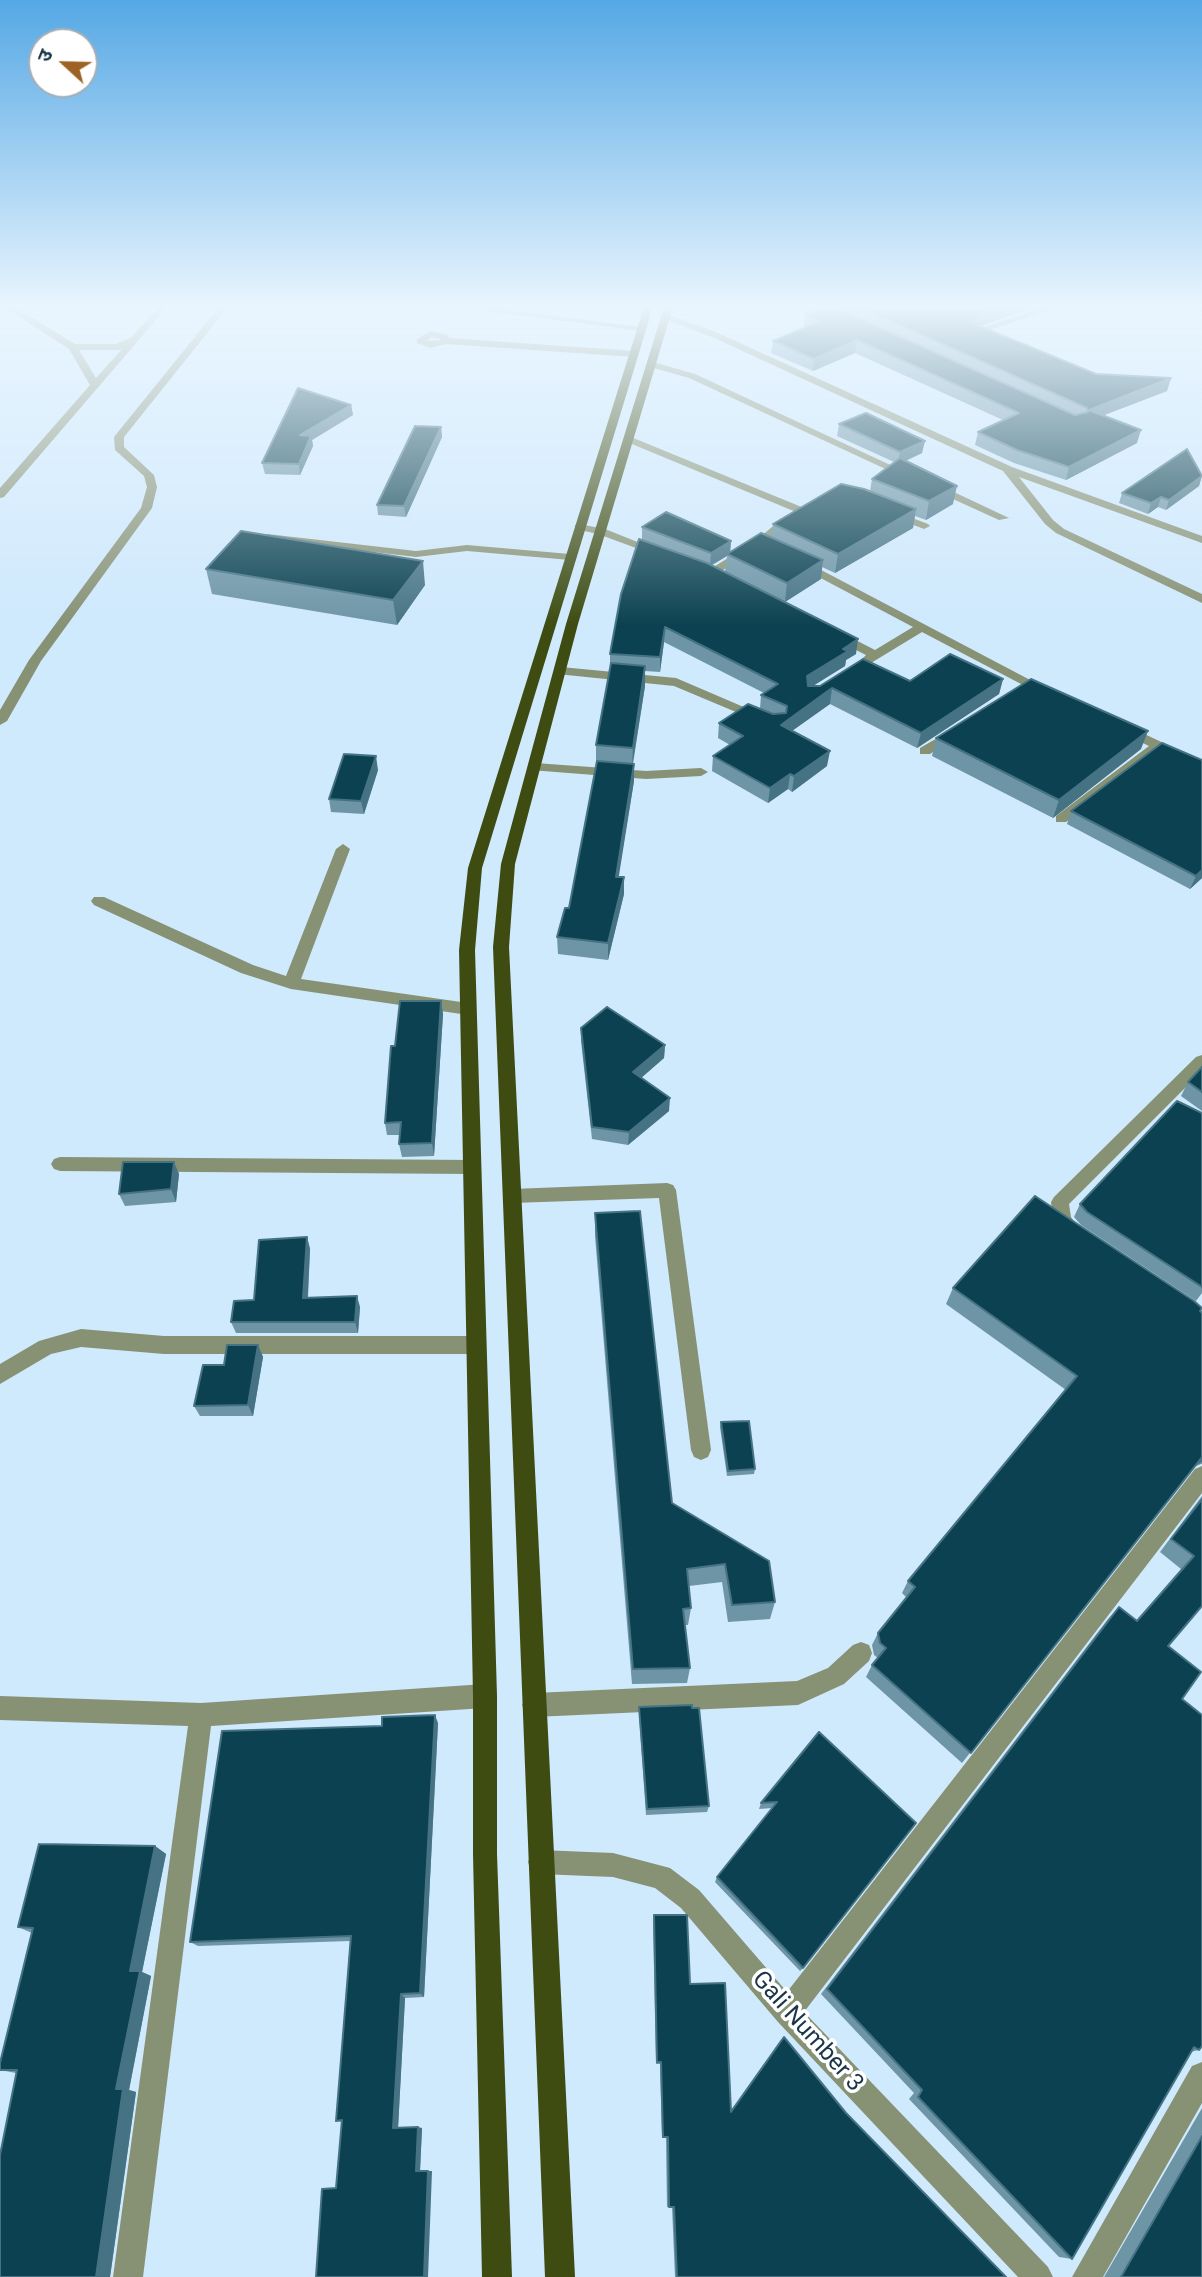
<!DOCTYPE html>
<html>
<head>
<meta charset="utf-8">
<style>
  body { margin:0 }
  #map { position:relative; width:1202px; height:2277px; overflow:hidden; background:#cfe9fd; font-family:Roboto,"Noto Sans Devanagari",sans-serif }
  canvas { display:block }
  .north { position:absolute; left:28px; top:28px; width:70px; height:70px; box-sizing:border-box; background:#fff; border:2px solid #a3aeb6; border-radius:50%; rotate:292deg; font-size:19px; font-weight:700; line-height:28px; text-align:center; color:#1a3448 }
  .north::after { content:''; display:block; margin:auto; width:24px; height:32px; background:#9e6224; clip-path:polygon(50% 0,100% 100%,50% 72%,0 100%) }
</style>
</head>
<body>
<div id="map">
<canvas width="1202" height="2277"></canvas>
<div class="north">उ</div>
</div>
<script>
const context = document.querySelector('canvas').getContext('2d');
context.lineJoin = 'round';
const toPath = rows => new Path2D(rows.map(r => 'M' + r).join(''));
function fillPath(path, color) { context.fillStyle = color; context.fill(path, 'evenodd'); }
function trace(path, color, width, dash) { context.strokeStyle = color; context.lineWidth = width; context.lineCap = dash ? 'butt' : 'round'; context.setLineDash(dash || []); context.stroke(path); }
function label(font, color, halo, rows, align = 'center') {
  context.font = font + ' Roboto,sans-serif'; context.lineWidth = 7; context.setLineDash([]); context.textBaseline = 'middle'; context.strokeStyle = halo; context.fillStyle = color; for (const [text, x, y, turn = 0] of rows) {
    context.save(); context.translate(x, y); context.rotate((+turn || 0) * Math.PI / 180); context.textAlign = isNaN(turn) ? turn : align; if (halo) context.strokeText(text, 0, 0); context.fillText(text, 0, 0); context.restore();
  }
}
fillPath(toPath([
  [4,307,15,307,75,344,116,344,132,337,158,307,167,307,4,497,0,498,0,488,90,385,69,349,4,307],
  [122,349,96,378,79,350,118,350,122,349],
  [219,307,228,307,124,437,124,447,154,475,157,487,152,508,41,661,7,721,0,725,0,710,29,660,141,508,147,487,144,476,115,450,114,437,219,307],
  [455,307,486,307,647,328,642,331,455,307],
  [1044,307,1059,307,987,331,979,329,1044,307],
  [1195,307,1202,307,1202,312,1199,311,1195,307],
  [667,314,718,333,1012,467,1202,536,1202,543,1019,477,1053,520,1064,529,1202,594,1202,603,1056,533,1045,524,1003,471,712,337,664,319,667,314],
  [431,331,447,335,449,338,634,351,639,354,634,357,446,344,430,348,417,343,417,339,431,331],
  [432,337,440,339,441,340,427,341,432,337],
  [653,362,695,374,914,476,905,478,689,378,650,367,650,363,653,362],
  [631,437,804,508,806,510,796,512,627,442,627,438,631,437],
  [931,485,939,485,1009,518,999,520,931,489,931,485],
  [894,511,928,524,930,526,924,529,890,516,888,514,894,511],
  [784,517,794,519,762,546,715,575,707,575,707,571,754,542,784,517],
  [579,524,605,529,665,553,655,555,598,534,575,529,575,525,579,524],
  [267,534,416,551,467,545,570,554,576,557,570,560,467,551,416,557,263,539,263,535,267,534],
  [798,562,806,562,1053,692,1047,696,1042,695,922,632,871,663,863,663,861,660,866,655,832,638,832,632,840,632,875,650,913,627,798,566,798,562],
  [561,667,676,678,767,717,760,721,755,720,674,686,557,674,557,668,561,667],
  [1123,724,1202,761,1202,770,1159,751,1066,822,1056,822,1056,816,1149,746,1118,731,1116,728,1123,724],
  [953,729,958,730,958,736,930,754,920,754,920,748,953,729],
  [535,763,646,771,701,768,708,772,701,776,646,779,530,770,530,764,535,763],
  [343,844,350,849,301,979,468,1003,474,1005,476,1009,474,1013,468,1015,291,989,241,973,94,905,91,901,94,897,104,897,253,965,286,976,336,849,343,844],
  [1202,1055,1202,1071,1069,1204,1071,1217,1082,1233,1080,1238,1073,1241,1066,1238,1053,1220,1051,1202,1054,1197,1196,1057,1202,1055],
  [60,1157,472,1160,478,1162,481,1167,478,1172,472,1174,60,1171,54,1169,51,1164,54,1159,60,1157],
  [667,1183,673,1185,676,1190,711,1450,708,1457,701,1460,694,1457,691,1450,659,1198,512,1203,506,1201,503,1196,506,1191,512,1189,667,1183],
  [81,1329,164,1336,476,1336,483,1339,486,1345,483,1351,476,1354,164,1354,81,1347,51,1354,0,1384,0,1364,39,1341,81,1329],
  [1202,1466,1202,1493,804,2012,1048,2267,1053,2277,1018,2277,778,2022,681,1908,655,1888,613,1877,540,1874,531,1871,528,1862,531,1853,540,1850,613,1853,670,1868,699,1890,787,1992,1195,1469,1202,1466],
  [861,1642,869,1645,872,1653,869,1661,844,1684,798,1705,534,1717,526,1713,522,1705,526,1697,534,1693,797,1681,828,1668,853,1645,861,1642],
  [485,1684,493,1688,497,1696,493,1704,485,1708,211,1726,143,2277,113,2277,188,1726,0,1720,0,1696,201,1703,485,1684],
  [1202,2062,1202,2103,1103,2277,1072,2277,1192,2066,1202,2062]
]), '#879174');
fillPath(toPath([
  [644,307,653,307,482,868,475,950,497,1696,497,1854,512,2277,482,2277,473,1854,473,1696,459,950,468,868,644,307],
  [664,307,673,307,578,624,515,864,509,947,575,2277,545,2277,493,947,501,864,566,624,664,307]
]), '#3e4c12');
fillPath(toPath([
  [825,307,1034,307,980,326,1096,374,1171,378,1167,391,1104,415,1137,443,1066,480,1014,463,975,445,978,432,1003,420,855,353,813,371,771,353,773,341,806,327,804,326,805,314],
  [351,405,353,415,312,440,313,446,300,475,265,474,262,463],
  [839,424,922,453,906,461,953,504,926,520,915,516,913,528,835,573,822,567,821,579,785,602,856,654,846,660,845,666,812,686,910,681,1003,679,999,694,917,748,830,704,792,731,827,766,792,792,788,789,768,803,712,771,713,756,730,745,718,738,719,723,760,709,761,695,764,693,664,642,660,672,645,671,645,686,633,764,634,781,618,877,624,877,624,894,608,960,558,954,557,937,569,908,596,765,596,745,610,669,610,654,642,539,642,527,731,541,730,552,771,538,773,524,870,491,872,479,894,462,837,436],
  [727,556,725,572,712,565],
  [441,427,442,437,406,517,378,515,377,505],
  [1202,474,1199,486,1166,510,1158,507,1148,514,1119,503,1122,493],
  [206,569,425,585,397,625,212,594],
  [936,738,1141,749,1053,818,932,756],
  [1202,760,1202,878,1190,889,1067,824,1071,811],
  [378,770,364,814,331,812,329,799],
  [441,1001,443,1014,434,1156,402,1157,399,1144,400,1135,387,1135,385,1123,395,1046],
  [581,1028,665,1045,664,1058,641,1078,669,1111,628,1145,592,1139,581,1041],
  [1202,1067,1202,1111,1181,1096,1188,1082],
  [1202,1113,1202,1293,1196,1301,1081,1225,1074,1217,1080,1204],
  [174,1162,179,1174,176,1202,125,1206,119,1194],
  [595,1213,672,1503,775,1602,770,1619,728,1622,722,1582,689,1586,691,1608,688,1625,685,1625,690,1668,687,1683,632,1684,595,1236],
  [307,1237,310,1249,308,1298,360,1307,358,1333,236,1333,231,1322,254,1300],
  [953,1288,1200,1312,1202,1313,1202,1464,1201,1464,1194,1467,962,1763,866,1677,872,1665,878,1658,874,1655,872,1645,878,1633,907,1598,902,1593,908,1581,1066,1390,946,1304],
  [258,1345,263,1357,253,1416,200,1416,194,1406],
  [721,1422,755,1469,754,1474,727,1476,720,1427],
  [1202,1496,1202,1606,1168,1646,1182,1699,1199,2050,1190,2052,1072,2259,1059,2257,909,2099,914,2093,821,1994,1108,1619,1119,1607,1136,1621,1181,1569,1160,1552],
  [639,1707,709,1806,707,1812,646,1815,639,1715],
  [438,1723,424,1997,405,1998,398,2128,422,2128,420,2171,432,2171,336,2188,342,2122,336,2121,350,1941,198,1946,190,1942],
  [819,1732,803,1968,800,1971,715,1882,717,1877,772,1808,759,1809,761,1803],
  [155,1846,166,1854,142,1972,151,1976,129,2090,136,2092,110,2277,0,2277,16,2073,0,2070,32,1933,18,1927],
  [654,1915,690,1984,731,2110,780,2041,784,2037,846,2113,1006,2277,675,2277,672,2207,667,2207,666,2138,662,2138,660,2064,656,2064,653,1921],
  [1202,2108,1202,2277,1104,2277]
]), '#6d95a6');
fillPath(toPath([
  [1002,307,1034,307,978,327,970,322,979,315],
  [857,340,855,353,813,371,814,359],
  [1171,378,1167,391,1086,422,1089,410],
  [351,405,353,415,312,440,313,446,300,475,299,464,300,435],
  [441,427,442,437,406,517,404,506],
  [1141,430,1137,443,1066,480,1069,467],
  [925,441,922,453,898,464,900,452],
  [1202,476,1199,486,1166,510,1169,500],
  [957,486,953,504,926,520,929,501],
  [1161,497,1158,507,1148,514,1151,503],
  [916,509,913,528,835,573,838,554],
  [731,541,730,554,727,554,727,556,710,566,711,553],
  [823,560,821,579,785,602,787,583],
  [423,561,425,585,397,625,393,600],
  [665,627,664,642,660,672,660,657],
  [858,639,856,654,846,660,845,666,805,691,807,676],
  [645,666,645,686,632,767,633,748],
  [1003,679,999,694,917,748,921,733],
  [832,688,830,704,779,740,781,725],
  [1148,731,1141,749,1053,818,1059,800],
  [830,751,827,766,792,792,794,776],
  [376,756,378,770,364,814,361,801],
  [634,764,634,781,616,894,616,877],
  [790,774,788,789,768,803,770,788],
  [1202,870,1202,878,1190,889,1196,876],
  [624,877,624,894,608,960,608,943],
  [441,1001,443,1014,434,1156,432,1143],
  [665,1045,664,1058,633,1085,633,1072],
  [670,1098,669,1111,628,1145,629,1132],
  [174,1162,179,1174,176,1202,171,1189],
  [307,1237,310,1249,307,1310,303,1298],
  [357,1296,360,1307,358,1333,355,1322],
  [258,1345,263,1357,253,1416,248,1405],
  [1202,1456,1202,1462,1193,1467],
  [435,1715,438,1723,424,1997,420,1993],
  [155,1846,166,1854,142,1972,151,1976,129,2090,136,2092,110,2277,96,2277,130,1971],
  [401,1994,405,1998,398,2129,393,2128],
  [418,2127,422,2128,420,2171,416,2171],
  [428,2171,432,2171,428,2277,424,2277]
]), '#467384');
const building = toPath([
  [825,307,834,307,1075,415,1088,412,1087,408,859,307,1002,307,979,315,980,318,970,322,1096,374,1171,378,1089,410,1141,430,1069,467,1017,450,978,432,1019,413,857,340,814,359,773,341,820,321,805,314,825,307],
  [298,388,351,405,300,435,311,436,299,464,262,463,298,388],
  [866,413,925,441,900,452,839,424,866,413],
  [415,426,441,427,404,506,377,505,415,426],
  [1187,449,1202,476,1169,500,1161,497,1151,503,1122,493,1187,449],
  [900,458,957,486,929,501,872,479,900,458],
  [841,484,864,489,916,509,838,554,773,524,841,484],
  [666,512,731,541,711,553,642,527,666,512],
  [241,531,423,561,393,600,206,569,241,531],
  [761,533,823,560,787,583,727,554,761,533],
  [639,539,707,563,858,639,843,649,848,651,807,676,808,686,820,686,863,659,910,681,950,654,1003,679,921,733,832,688,781,725,830,751,794,776,790,774,770,788,713,756,743,736,719,723,748,704,773,714,786,713,787,706,761,695,778,684,665,627,660,657,610,654,621,594,639,539],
  [611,663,645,666,633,748,596,745,611,663],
  [1031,679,1148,731,1059,800,936,738,1031,679],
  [1162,743,1202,760,1202,870,1196,876,1071,811,1162,743],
  [344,754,376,756,361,801,329,799,344,754],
  [597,761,634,764,616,877,624,877,608,943,557,937,565,908,569,908,597,761],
  [400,1001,441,1001,432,1143,399,1144,401,1122,385,1123,391,1046,395,1046,400,1001],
  [607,1007,665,1045,633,1072,670,1098,629,1132,592,1127,581,1028,607,1007],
  [1202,1067,1202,1092,1188,1082,1202,1067],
  [1177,1101,1202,1113,1202,1287,1087,1212,1080,1204,1177,1101],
  [123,1162,174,1162,171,1189,119,1194,123,1162],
  [1035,1196,1194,1301,1202,1308,1200,1311,1202,1313,1202,1457,971,1753,872,1665,886,1648,880,1643,878,1633,915,1587,908,1581,1077,1376,953,1288,1035,1196],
  [640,1211,672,1503,769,1561,775,1602,732,1605,725,1564,687,1569,691,1608,683,1609,690,1668,633,1669,595,1213,640,1211],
  [307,1237,303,1298,357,1296,355,1322,231,1322,234,1301,254,1300,259,1240,307,1237],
  [227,1345,258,1345,248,1405,194,1406,203,1365,224,1365,227,1345],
  [749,1421,755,1469,728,1471,721,1422,749,1421],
  [1202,1499,1202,1606,1168,1646,1201,1672,1182,1699,1202,1715,1202,2046,1199,2050,1194,2047,1072,2259,918,2097,922,2090,827,1989,1119,1607,1137,1621,1194,1556,1171,1539,1202,1499],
  [692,1705,692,1708,699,1708,709,1806,647,1809,639,1707,692,1705],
  [435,1715,420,1993,401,1994,393,2128,418,2127,416,2171,428,2171,424,2277,316,2277,322,2189,336,2188,342,2120,336,2121,351,1936,190,1942,222,1731,382,1726,382,1717,435,1715],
  [819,1732,916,1823,803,1968,717,1877,777,1802,761,1803,819,1732],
  [39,1844,155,1846,130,1971,140,1971,116,2089,123,2089,96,2277,0,2277,0,2155,17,2070,0,2070,0,2063,33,1928,18,1927,39,1844],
  [654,1915,687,1915,690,1984,725,1983,731,2112,784,2037,846,2113,1006,2277,677,2277,674,2207,669,2207,668,2137,663,2137,661,2062,657,2062,654,1915],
  [1202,2136,1202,2277,1121,2277,1202,2136]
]);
fillPath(building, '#0b4150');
trace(building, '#467384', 2);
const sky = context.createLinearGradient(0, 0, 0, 626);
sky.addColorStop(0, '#55a8e5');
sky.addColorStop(0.49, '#e9f5fe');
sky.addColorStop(1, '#e9f5fe00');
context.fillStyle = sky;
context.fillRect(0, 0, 1202, 626);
label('24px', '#1a3448', '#fff', [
  ["Gali Number 3",807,2032,48]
]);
</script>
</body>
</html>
